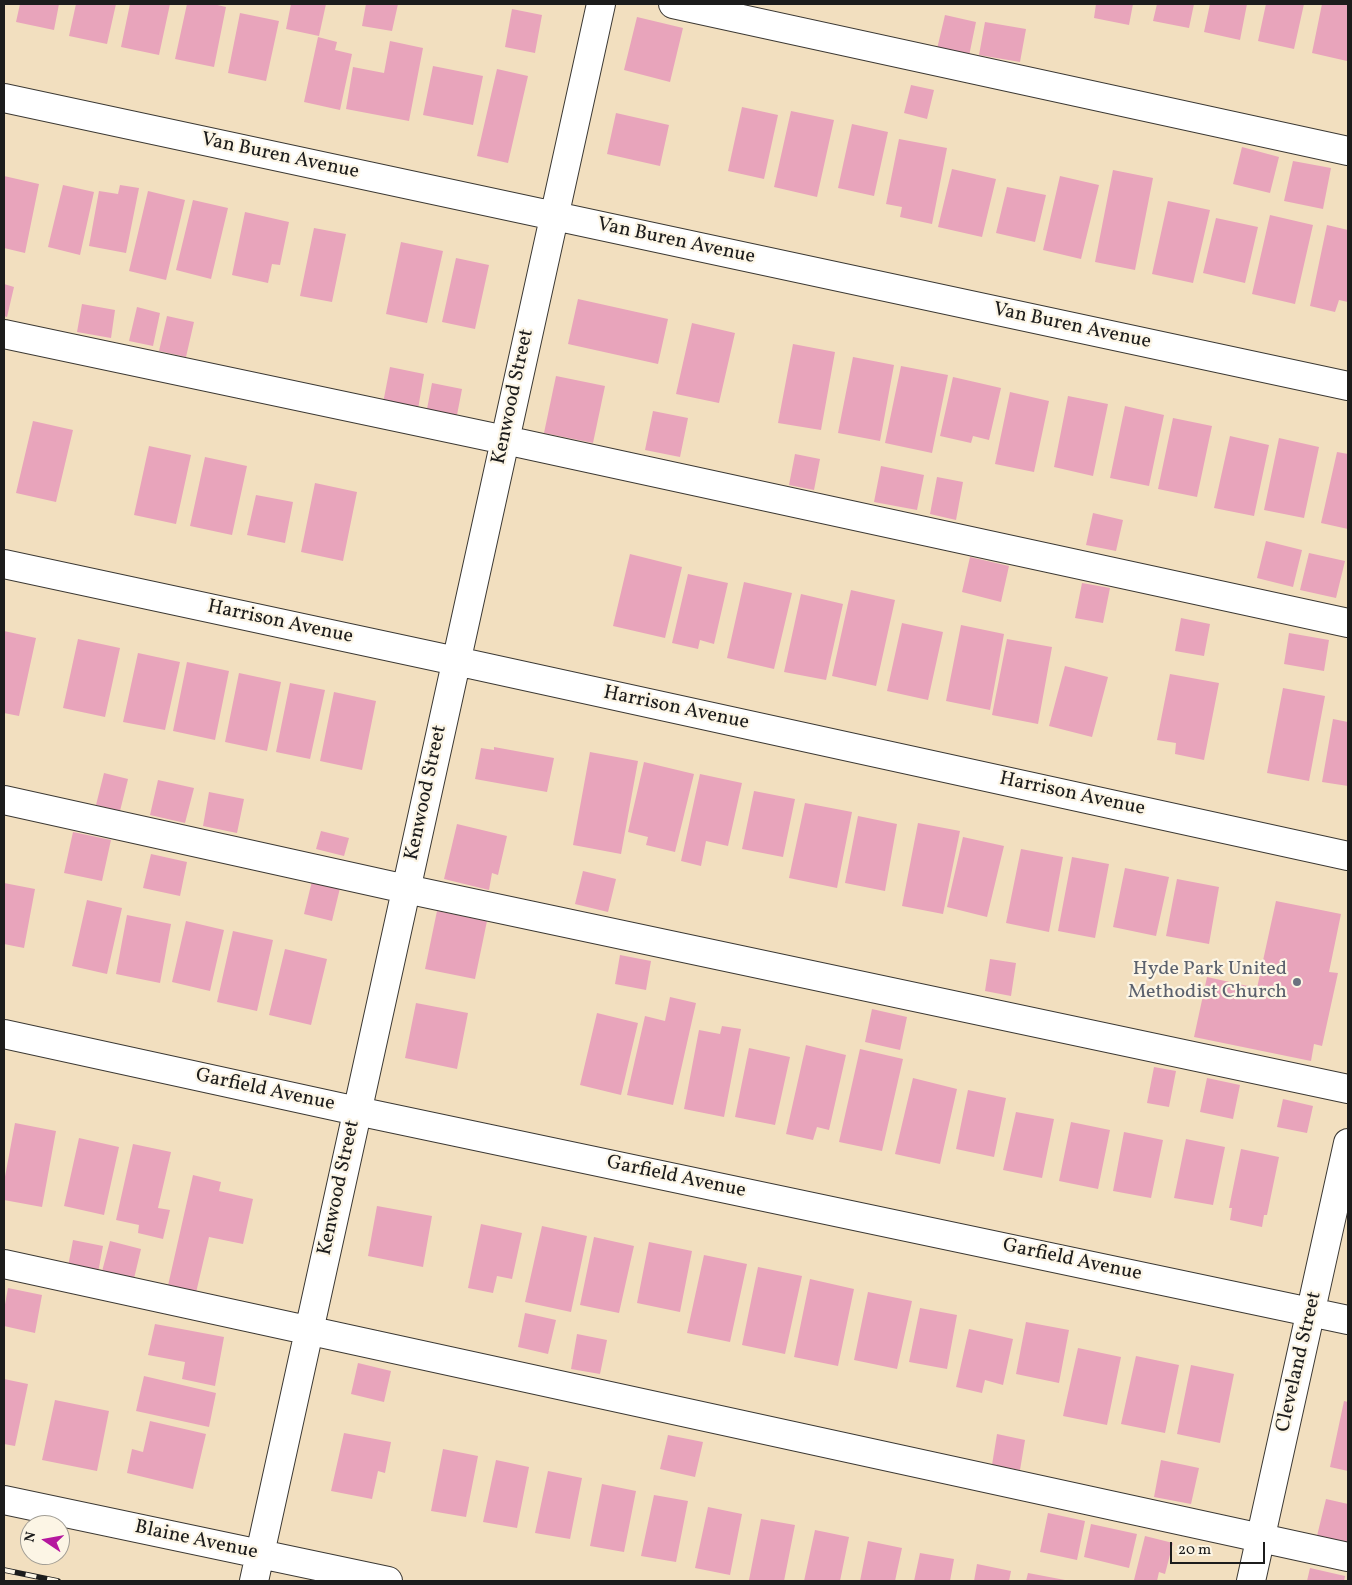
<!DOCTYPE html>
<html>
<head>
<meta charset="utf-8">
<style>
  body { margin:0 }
  #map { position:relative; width:1352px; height:1585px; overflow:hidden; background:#f2dfbf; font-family:Vollkorn,serif }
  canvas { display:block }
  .frame { position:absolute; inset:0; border:5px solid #1c1c1c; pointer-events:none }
  .north { position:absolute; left:20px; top:1515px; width:50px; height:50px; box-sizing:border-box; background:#fcf5e5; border:1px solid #a29e95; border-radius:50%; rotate:282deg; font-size:14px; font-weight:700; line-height:20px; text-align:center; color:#1c1c1c }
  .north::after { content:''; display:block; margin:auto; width:18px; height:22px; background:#b5179e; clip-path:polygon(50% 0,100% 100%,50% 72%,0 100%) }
  .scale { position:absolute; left:1170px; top:1542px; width:95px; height:22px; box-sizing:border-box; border:2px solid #1c1c1c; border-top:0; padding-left:6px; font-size:15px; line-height:18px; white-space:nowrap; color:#1c1c1c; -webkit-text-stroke:4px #fcf5e5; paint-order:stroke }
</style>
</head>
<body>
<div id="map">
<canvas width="1352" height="1585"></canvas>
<div class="frame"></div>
<div class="north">N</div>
<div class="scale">20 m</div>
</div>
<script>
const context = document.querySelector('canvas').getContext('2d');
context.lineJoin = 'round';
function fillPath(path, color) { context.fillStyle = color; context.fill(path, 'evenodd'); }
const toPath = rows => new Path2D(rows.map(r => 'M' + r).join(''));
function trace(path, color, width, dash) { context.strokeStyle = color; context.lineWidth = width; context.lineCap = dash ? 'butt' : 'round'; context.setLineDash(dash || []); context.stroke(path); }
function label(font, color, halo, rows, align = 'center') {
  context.font = font + ' Vollkorn,serif'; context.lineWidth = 4.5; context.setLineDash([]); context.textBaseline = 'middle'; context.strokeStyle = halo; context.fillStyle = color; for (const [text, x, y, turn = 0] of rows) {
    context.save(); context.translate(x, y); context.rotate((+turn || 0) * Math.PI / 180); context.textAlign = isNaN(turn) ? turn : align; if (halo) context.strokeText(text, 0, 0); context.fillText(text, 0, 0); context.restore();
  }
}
fillPath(toPath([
  [20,4,59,4,54,30,16,22],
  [76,4,116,4,107,44,69,36],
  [130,4,170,4,159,55,121,47],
  [187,4,213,4,226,7,214,67,175,59],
  [291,4,326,4,319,36,286,29],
  [366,4,398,4,392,31,362,26],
  [1096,4,1133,4,1129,25,1094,18],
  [1157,4,1194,4,1189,28,1153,21],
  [1210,4,1247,4,1240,40,1204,32],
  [1266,4,1304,4,1294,49,1258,41],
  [1322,4,1348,4,1347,61,1312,53],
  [512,9,542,15,535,53,505,47],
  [240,13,279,21,266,81,228,73],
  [945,15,976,22,969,56,937,49],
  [637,17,683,28,670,82,624,70],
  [985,22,1026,29,1020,62,979,55],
  [318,37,337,42,335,50,352,54,340,110,304,102],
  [390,41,423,48,409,121,346,109,353,67,384,73],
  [433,66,483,76,473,125,423,115],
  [497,69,528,76,508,163,477,156],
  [911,85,934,90,927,119,904,113],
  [742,107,778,115,764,179,728,171],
  [791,111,834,120,817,197,774,187],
  [616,113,669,125,660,166,607,154],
  [852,124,888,132,874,196,838,188],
  [899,139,947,148,932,224,900,217,902,207,886,204],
  [1242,147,1279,157,1270,193,1233,184],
  [1293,161,1331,168,1323,209,1284,201],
  [952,169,996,179,982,237,938,227],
  [1113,170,1153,178,1135,270,1095,262],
  [4,176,39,184,25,253,4,248],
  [1060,176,1099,185,1081,259,1043,250],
  [63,185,94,192,80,255,48,247],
  [120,185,139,188,126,253,89,246,99,191,118,194],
  [1007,187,1046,195,1035,242,996,233],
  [148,191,185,200,166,280,129,271],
  [193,200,228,208,211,279,176,270],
  [1168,201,1210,210,1193,283,1152,274],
  [245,212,289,222,280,265,272,264,268,283,232,275],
  [1270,215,1313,225,1295,304,1252,294],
  [1216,218,1258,227,1245,283,1203,273],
  [1327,225,1348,230,1348,302,1339,300,1335,312,1310,306],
  [314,228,346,234,332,302,300,296],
  [401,242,443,251,427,323,386,314],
  [456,258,489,265,475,329,442,322],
  [4,284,14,287,7,317,4,316],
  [578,299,668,319,658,364,568,344],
  [82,304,115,310,111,338,77,332],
  [137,307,160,313,153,346,129,341],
  [167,316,194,322,186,357,159,351],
  [692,323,735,333,719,403,676,394],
  [793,344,835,352,821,430,778,423],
  [853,357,894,365,880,441,838,433],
  [901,366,948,375,932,453,885,443],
  [390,367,424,374,418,409,383,403],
  [556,376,605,386,593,443,544,433],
  [953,377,1001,388,989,440,973,436,971,443,940,436],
  [432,383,462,389,457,415,427,409],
  [1010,392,1049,401,1034,472,995,464],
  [1068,396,1108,404,1093,476,1054,467],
  [1125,406,1164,415,1149,486,1110,478],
  [653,411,688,418,680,457,645,450],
  [1173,418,1212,426,1197,497,1158,489],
  [33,421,73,430,56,502,16,493],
  [1230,436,1269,445,1254,516,1214,508],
  [1279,438,1319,447,1304,518,1264,510],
  [149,446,191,455,176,524,134,515],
  [1337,452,1348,454,1348,529,1321,523],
  [795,454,820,459,814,490,789,485],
  [205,457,247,466,232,535,190,526],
  [881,466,924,475,917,510,874,502],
  [937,477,963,482,956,520,930,514],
  [315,483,357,492,343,561,301,552],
  [256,495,293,502,285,543,247,535],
  [1093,513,1123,520,1116,551,1086,545],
  [1266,541,1302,550,1293,587,1257,578],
  [1309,553,1345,561,1336,598,1300,590],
  [630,554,682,567,665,638,613,626],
  [970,557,1009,566,1001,602,962,592],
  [688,574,728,583,714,644,700,640,698,649,672,643],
  [744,582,792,593,774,669,727,658],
  [1082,583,1110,588,1103,623,1075,618],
  [851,590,895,600,876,686,832,676],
  [801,594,843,604,826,680,784,672],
  [1181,618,1210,624,1204,656,1175,651],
  [902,623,943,632,928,700,887,691],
  [961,625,1004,634,990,710,946,701],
  [4,631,36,638,19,716,4,713],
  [1289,633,1329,640,1324,671,1284,664],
  [78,639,120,648,105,717,63,708],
  [1007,639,1052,647,1038,724,992,715],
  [138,653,180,662,165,730,123,722],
  [187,662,229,671,215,740,173,731],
  [1065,666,1108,677,1092,737,1049,726],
  [239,673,281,682,267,751,225,742],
  [1170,674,1219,683,1204,760,1175,754,1176,743,1157,740],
  [290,683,325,690,310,759,276,752],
  [1283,688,1325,696,1309,781,1267,773],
  [334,692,376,701,362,770,320,761],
  [1333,719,1348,722,1348,786,1322,782],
  [494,747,554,758,547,792,475,779,481,748,494,750],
  [590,752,638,761,621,854,573,845],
  [644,762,694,774,675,852,646,845,648,837,628,832],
  [104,773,128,779,120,811,96,805],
  [700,774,742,783,728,846,706,841,701,866,681,861],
  [158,780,194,788,185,823,150,815],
  [754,791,795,799,783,857,742,849],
  [209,792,244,799,237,833,203,826],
  [805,803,852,812,837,888,789,878],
  [858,816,897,824,885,891,845,883],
  [918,823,960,831,943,914,902,906],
  [457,824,507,836,498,875,492,873,489,890,444,879],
  [321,831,349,838,344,856,316,849],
  [73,832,111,840,102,881,64,873],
  [963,837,1004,846,987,917,947,907],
  [1021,849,1063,857,1049,932,1006,923],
  [151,854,187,862,180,896,143,888],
  [1072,857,1109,864,1095,938,1058,931],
  [1125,868,1169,877,1156,936,1113,927],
  [583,871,616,879,608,912,575,904],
  [1177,879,1219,887,1209,944,1166,936],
  [312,881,340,888,332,921,304,914],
  [4,883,35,889,24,948,4,944],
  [87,900,122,908,107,974,72,966],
  [1276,901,1341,914,1329,972,1338,973,1322,1046,1314,1044,1311,1061,1194,1037,1207,977,1257,988],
  [437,911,487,921,475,979,425,969],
  [127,915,171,924,160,983,116,974],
  [186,921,224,930,210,991,172,982],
  [233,931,273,940,257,1011,217,1002],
  [285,949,327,959,311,1025,269,1015],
  [620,955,651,961,646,990,615,984],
  [990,959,1016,963,1011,996,985,991],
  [670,997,696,1003,673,1105,627,1095,645,1016,665,1021],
  [416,1003,468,1013,457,1069,405,1058],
  [872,1009,907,1017,900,1050,865,1042],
  [597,1013,638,1023,621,1095,580,1085],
  [722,1026,741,1029,724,1117,684,1109,699,1030,720,1034],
  [806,1045,846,1055,829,1130,817,1127,813,1140,786,1134],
  [749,1048,790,1057,775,1125,735,1117],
  [860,1049,903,1059,882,1151,839,1142],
  [1154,1067,1176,1071,1169,1107,1147,1103],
  [913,1078,957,1089,940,1164,895,1154],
  [1207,1078,1240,1085,1233,1119,1200,1112],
  [968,1090,1006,1098,994,1157,956,1149],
  [1283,1099,1313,1106,1307,1133,1277,1127],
  [1016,1112,1054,1119,1042,1178,1003,1170],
  [1071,1122,1110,1130,1098,1189,1059,1181],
  [15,1123,56,1131,42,1207,4,1200,4,1182],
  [1124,1132,1163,1140,1151,1198,1113,1191],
  [79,1138,119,1147,104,1215,64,1206],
  [1186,1139,1225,1147,1213,1205,1174,1198],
  [133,1144,171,1152,158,1208,170,1210,163,1239,138,1233,139,1225,116,1220],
  [1241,1149,1279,1157,1267,1215,1264,1215,1262,1227,1230,1220,1232,1208,1229,1208],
  [193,1175,221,1182,219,1191,253,1199,243,1244,209,1237,195,1297,167,1290],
  [377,1206,432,1216,423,1267,368,1256],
  [481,1224,522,1233,512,1279,497,1276,493,1293,468,1288],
  [542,1226,587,1236,571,1312,525,1302],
  [594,1237,634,1246,619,1313,580,1305],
  [73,1240,103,1246,97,1278,67,1272],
  [110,1241,141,1249,132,1287,100,1279],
  [649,1242,692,1251,680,1312,637,1303],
  [704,1255,747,1264,730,1342,687,1333],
  [758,1267,802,1276,785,1354,742,1345],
  [810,1279,854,1289,838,1366,794,1357],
  [8,1288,42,1295,35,1333,4,1326,4,1310],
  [868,1292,912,1301,897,1369,854,1360],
  [920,1308,957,1315,947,1369,909,1362],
  [525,1313,556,1320,548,1354,518,1347],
  [1026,1322,1069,1330,1059,1383,1016,1374],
  [155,1324,224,1337,215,1386,182,1379,185,1362,148,1355],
  [969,1329,1013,1339,1003,1385,985,1380,982,1393,956,1387],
  [577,1334,607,1340,600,1374,571,1369],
  [1078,1348,1121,1357,1107,1425,1063,1416],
  [1136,1356,1179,1365,1165,1433,1121,1424],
  [358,1363,391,1371,384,1402,351,1394],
  [1191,1365,1234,1374,1220,1443,1177,1434],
  [144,1376,216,1393,209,1427,136,1411],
  [4,1379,28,1384,15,1446,4,1444],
  [55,1400,109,1411,97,1471,42,1460],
  [1344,1401,1348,1402,1348,1471,1330,1467],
  [150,1421,206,1434,193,1489,127,1473,132,1449,143,1452],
  [344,1433,391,1442,385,1473,378,1471,372,1499,331,1491],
  [997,1434,1025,1440,1020,1470,992,1465],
  [668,1435,703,1442,695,1477,660,1469],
  [443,1449,478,1456,466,1517,431,1511],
  [496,1460,529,1467,517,1528,483,1522],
  [1161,1460,1199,1468,1191,1504,1154,1497],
  [548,1471,582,1478,570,1539,535,1533],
  [602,1484,636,1491,624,1552,590,1546],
  [654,1495,688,1501,676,1562,641,1556],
  [1326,1499,1348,1504,1348,1547,1316,1540],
  [708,1507,742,1514,730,1575,695,1568],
  [1048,1513,1085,1521,1077,1560,1040,1552],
  [761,1519,795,1525,784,1581,749,1580],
  [1091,1524,1137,1534,1129,1568,1084,1557],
  [815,1530,849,1537,840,1581,804,1581],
  [1145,1536,1173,1543,1165,1574,1159,1572,1157,1581,1134,1580],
  [868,1541,902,1548,895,1581,860,1581],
  [920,1553,954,1559,950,1581,914,1581],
  [977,1564,1011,1571,1009,1581,974,1581],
  [1310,1568,1345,1576,1344,1581,1307,1581],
  [1028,1573,1065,1580,1065,1581,1026,1581]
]), '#e8a4bb');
const minor = toPath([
  [673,4,1348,151],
  [4,98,1348,386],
  [4,334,505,440,1348,623],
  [4,564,456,661,1348,856],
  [4,800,406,889,1348,1089],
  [4,1034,357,1111,1348,1320],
  [4,1264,1348,1557],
  [4,1500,388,1581],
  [254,1581,601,4],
  [1251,1581,1348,1143]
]);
trace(minor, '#3c3934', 30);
trace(minor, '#fff', 28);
const rail = toPath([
  [4,1570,58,1581]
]);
trace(rail, '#1c1c1c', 5.5);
trace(rail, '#fcf5e5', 4, [11]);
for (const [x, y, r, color] of [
  [1297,982,5,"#6b7280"]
]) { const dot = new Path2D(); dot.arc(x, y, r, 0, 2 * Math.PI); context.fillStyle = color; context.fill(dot); trace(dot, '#fcf5e5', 2); }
label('20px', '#1c1c1c', '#fcf5e5', [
  ["Van Buren Avenue",280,157,12],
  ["Van Buren Avenue",676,242,12],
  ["Van Buren Avenue",1072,327,12],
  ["Kenwood Street",514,397,-78],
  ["Harrison Avenue",280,623,12],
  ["Harrison Avenue",676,709,12],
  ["Kenwood Street",427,793,-78],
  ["Harrison Avenue",1072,795,12],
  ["Garfield Avenue",265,1091,12],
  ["Garfield Avenue",676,1178,12],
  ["Kenwood Street",340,1188,-78],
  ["Garfield Avenue",1072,1261,12],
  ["Cleveland Street",1300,1362,-77],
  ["Blaine Avenue",196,1541,12]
]);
label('20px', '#5b616d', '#fcf5e5', [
  ["Hyde Park United",1287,970],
  ["Methodist Church",1287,993]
], 'right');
</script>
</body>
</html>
